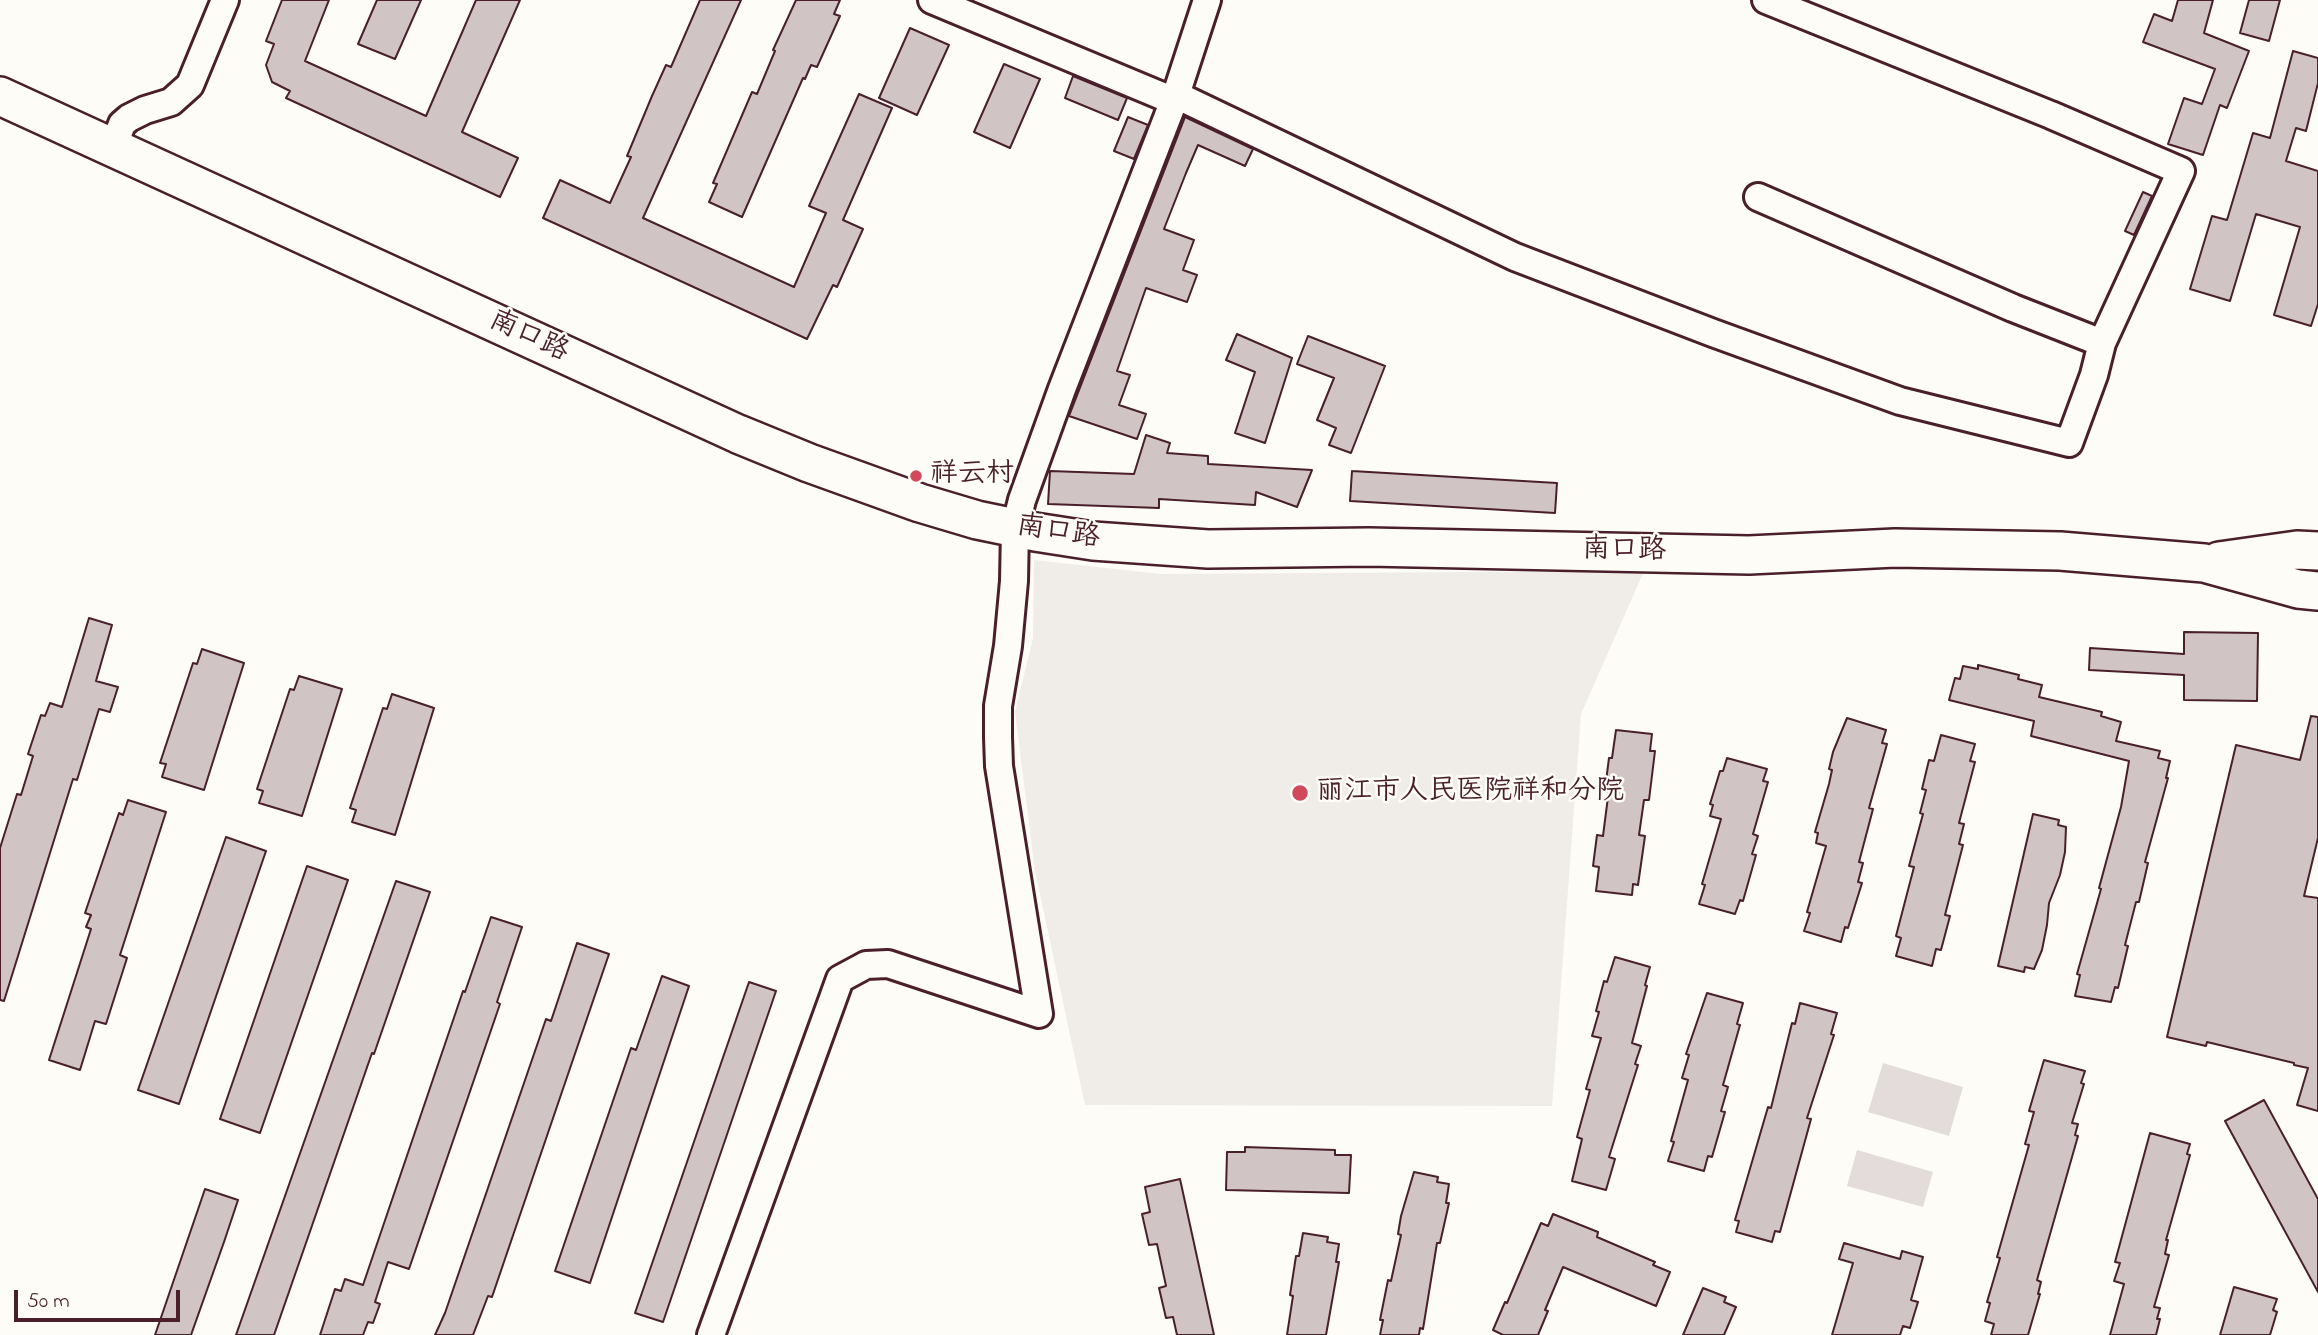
<!DOCTYPE html>
<html>
<head>
<meta charset="utf-8">
<style>
  body { margin:0 }
  #map { position:relative; width:2318px; height:1335px; overflow:hidden; background:#fdfcf7; font-family:"Indie Flower",sans-serif }
  canvas { display:block }
  .scale { position:absolute; left:14px; top:1290px; width:166px; height:32px; box-sizing:border-box; border:4px solid #4a1f2b; border-top:0; padding-left:9px; font-size:21px; line-height:24px; white-space:nowrap; color:#4a1f2b; -webkit-text-stroke:5px #fdfcf7; paint-order:stroke }
</style>
</head>
<body>
<div id="map">
<canvas width="2318" height="1335"></canvas>
<div class="scale">50 m</div>
</div>
<script>
const context = document.querySelector('canvas').getContext('2d');
context.lineJoin = 'round';
function fillPath(path, color) { context.fillStyle = color; context.fill(path, 'evenodd'); }
const toPath = rows => new Path2D(rows.map(r => 'M' + r).join(''));
function trace(path, color, width, dash) { context.strokeStyle = color; context.lineWidth = width; context.lineCap = dash ? 'butt' : 'round'; context.setLineDash(dash || []); context.stroke(path); }
function label(font, color, halo, rows, align = 'center') {
  context.font = font + ' "Indie Flower","LXGW WenKai TC",sans-serif'; context.lineWidth = 5; context.setLineDash([]); context.textBaseline = 'middle'; context.strokeStyle = halo; context.fillStyle = color; for (const [text, x, y, turn = 0] of rows) {
    context.save(); context.translate(x, y); context.rotate((+turn || 0) * Math.PI / 180); context.textAlign = isNaN(turn) ? turn : align; if (halo) context.strokeText(text, 0, 0); context.fillText(text, 0, 0); context.restore();
  }
}
fillPath(toPath([
  [1034,560,1161,574,1644,571,1581,714,1552,1106,1085,1105,1035,871,1015,712,1033,638]
]), '#f0ece8');
fillPath(toPath([
  [1883,1063,1963,1087,1949,1136,1868,1112],
  [1857,1150,1933,1172,1923,1207,1847,1186]
]), '#e3dcda');
const building = toPath([
  [282,0,329,0,305,61,426,116,476,0,520,0,462,132,518,158,500,197,286,98,290,91,272,82,266,65,274,44,266,41,282,0],
  [377,0,421,0,395,59,358,44,377,0],
  [700,0,741,0,643,218,794,287,826,213,809,206,859,94,892,108,843,220,863,229,837,287,833,285,807,339,543,218,560,180,610,203,631,157,627,156,652,96,666,65,671,67,700,0],
  [796,0,840,0,834,14,840,16,817,67,811,65,805,79,803,78,742,217,709,202,717,184,713,183,752,92,757,94,775,51,773,50,796,0],
  [2178,0,2213,0,2204,33,2249,51,2227,108,2220,105,2203,155,2168,144,2184,98,2202,104,2215,69,2143,42,2154,14,2172,21,2178,0],
  [2249,0,2280,0,2269,41,2240,33,2249,0],
  [910,28,949,45,917,115,879,98,910,28],
  [2293,51,2318,58,2318,83,2306,131,2296,128,2286,161,2318,171,2318,304,2311,326,2274,315,2300,227,2256,214,2230,301,2190,289,2212,216,2227,220,2253,133,2270,138,2293,51],
  [1004,64,1040,79,1010,148,974,132,1004,64],
  [1073,76,1127,98,1118,120,1065,98,1073,76],
  [1128,117,1148,125,1134,159,1114,151,1128,117],
  [1185,117,1253,149,1245,166,1198,145,1186,173,1164,229,1194,240,1183,270,1197,275,1187,302,1146,288,1117,371,1130,375,1119,405,1146,414,1137,439,1069,416,1185,117],
  [2143,192,2152,196,2134,235,2125,231,2143,192],
  [1237,334,1292,358,1265,443,1235,433,1255,372,1226,360,1237,334],
  [1308,336,1385,366,1351,453,1329,445,1336,428,1317,420,1334,378,1297,364,1308,336],
  [1146,435,1170,443,1167,453,1208,456,1208,464,1312,470,1297,507,1256,492,1255,505,1159,499,1159,508,1048,504,1050,471,1134,474,1146,435],
  [1352,471,1557,483,1555,513,1350,501,1352,471],
  [89,618,112,625,96,681,118,687,110,712,99,709,77,780,73,779,4,1001,0,1000,0,848,17,794,21,795,33,756,28,754,41,715,45,716,50,703,62,707,89,618],
  [2184,632,2258,633,2257,701,2184,700,2184,675,2089,670,2090,648,2184,654,2184,632],
  [202,649,244,663,204,790,162,777,166,764,160,763,193,663,197,664,202,649],
  [1978,665,2019,675,2018,679,2042,685,2039,697,2102,712,2101,716,2121,722,2116,741,2160,751,2158,758,2170,761,2166,778,2168,778,2145,862,2148,863,2139,902,2136,902,2125,945,2128,946,2118,988,2115,987,2111,1002,2075,996,2080,975,2077,974,2101,889,2099,888,2121,807,2129,761,2031,736,2034,721,1949,700,1955,678,1960,679,1963,666,1978,669,1978,665],
  [299,676,342,689,302,816,259,803,263,791,257,789,290,689,294,690,299,676],
  [392,694,434,708,395,835,352,822,356,810,350,808,383,708,387,709,392,694],
  [2311,716,2318,717,2318,838,2304,896,2318,898,2318,1111,2297,1105,2308,1068,2294,1065,2294,1063,2207,1042,2206,1046,2167,1037,2236,745,2300,760,2311,716],
  [1847,718,1886,730,1882,743,1887,744,1869,808,1873,809,1859,862,1863,863,1858,882,1862,883,1848,928,1845,927,1841,942,1804,931,1810,913,1807,912,1826,846,1816,843,1818,833,1815,832,1829,784,1832,770,1829,769,1833,752,1847,718],
  [1616,730,1652,734,1650,751,1655,751,1649,800,1644,800,1639,835,1645,836,1638,885,1633,884,1632,895,1596,891,1599,867,1593,866,1597,835,1603,836,1609,789,1605,789,1609,758,1612,758,1616,730],
  [1941,735,1975,744,1970,761,1975,762,1959,823,1964,824,1959,844,1963,845,1945,915,1950,916,1941,950,1936,949,1932,966,1896,956,1901,938,1896,936,1914,867,1909,866,1923,814,1920,813,1926,790,1922,789,1929,760,1934,761,1941,735],
  [1727,758,1767,769,1763,781,1768,782,1753,834,1758,836,1752,854,1756,855,1743,901,1740,900,1735,914,1699,904,1705,885,1702,884,1721,819,1710,816,1713,805,1710,804,1720,771,1723,771,1727,758],
  [128,800,166,812,120,955,127,958,106,1024,95,1021,80,1070,49,1060,91,929,86,927,91,915,85,913,119,813,123,815,128,800],
  [2033,814,2059,820,2058,825,2066,827,2065,852,2060,875,2049,903,2047,925,2042,950,2034,969,2025,967,2024,972,1998,966,2033,814],
  [226,837,266,851,179,1104,138,1090,226,837],
  [307,866,348,880,260,1133,220,1119,307,866],
  [396,881,430,892,374,1054,372,1053,274,1335,236,1335,396,881],
  [491,917,522,927,497,1002,500,1004,409,1269,388,1262,375,1302,380,1304,373,1323,368,1322,363,1335,320,1335,335,1289,341,1291,345,1279,363,1285,463,991,465,992,491,917],
  [577,943,609,954,492,1297,488,1296,473,1335,435,1335,445,1313,546,1019,551,1021,577,943],
  [1615,957,1650,967,1645,985,1647,986,1632,1043,1641,1046,1635,1064,1638,1065,1609,1157,1615,1159,1606,1190,1572,1181,1582,1139,1577,1137,1590,1090,1586,1089,1601,1038,1592,1036,1599,1012,1596,1011,1604,981,1607,982,1615,957],
  [662,976,689,986,590,1283,555,1271,631,1048,636,1050,662,976],
  [749,982,776,991,663,1322,635,1313,749,982],
  [1707,993,1743,1003,1737,1024,1740,1025,1723,1085,1728,1087,1721,1111,1725,1112,1712,1157,1708,1156,1704,1171,1668,1161,1674,1142,1671,1141,1688,1080,1682,1078,1689,1055,1686,1054,1707,993],
  [1800,1003,1837,1013,1831,1034,1834,1035,1807,1118,1811,1119,1780,1232,1775,1231,1772,1242,1736,1232,1739,1221,1735,1220,1768,1107,1771,1108,1792,1023,1795,1024,1800,1003],
  [2044,1060,2085,1071,2081,1083,2084,1084,2072,1123,2078,1124,2075,1135,2078,1136,2037,1280,2041,1282,2038,1294,2040,1294,2028,1335,1991,1335,1994,1324,1985,1321,1990,1303,1987,1302,2000,1258,1997,1257,2029,1145,2025,1144,2034,1112,2029,1111,2044,1060],
  [2264,1100,2318,1199,2318,1292,2225,1121,2264,1100],
  [2150,1133,2190,1144,2187,1154,2190,1155,2166,1240,2168,1240,2165,1254,2169,1255,2154,1307,2160,1308,2157,1319,2160,1319,2156,1335,2110,1335,2124,1284,2114,1281,2120,1263,2115,1262,2150,1133],
  [1245,1147,1335,1150,1335,1155,1351,1155,1349,1193,1226,1190,1227,1152,1245,1152,1245,1147],
  [1414,1172,1438,1177,1437,1182,1449,1184,1446,1203,1449,1203,1440,1243,1437,1243,1423,1329,1420,1328,1419,1335,1380,1335,1383,1320,1380,1320,1388,1280,1391,1281,1401,1235,1398,1234,1401,1216,1414,1172],
  [1180,1179,1214,1335,1177,1335,1173,1317,1166,1318,1159,1288,1166,1286,1157,1244,1149,1245,1142,1214,1150,1212,1145,1187,1180,1179],
  [205,1189,238,1200,224,1242,191,1335,155,1335,205,1189],
  [1553,1214,1598,1232,1597,1237,1655,1262,1653,1265,1670,1272,1656,1306,1563,1267,1545,1310,1548,1311,1538,1335,1503,1335,1493,1330,1505,1302,1507,1303,1541,1223,1548,1226,1553,1214],
  [1303,1233,1328,1237,1327,1242,1339,1244,1336,1262,1339,1262,1326,1335,1287,1335,1293,1296,1290,1295,1296,1256,1299,1256,1303,1233],
  [1844,1243,1900,1259,1902,1251,1923,1257,1911,1300,1918,1302,1910,1328,1903,1326,1900,1335,1832,1335,1853,1263,1839,1259,1844,1243],
  [2234,1287,2277,1299,2273,1310,2277,1312,2270,1335,2220,1335,2234,1287],
  [1703,1288,1726,1297,1724,1302,1736,1307,1724,1335,1683,1335,1703,1288]
]);
fillPath(building, '#d0c5c4');
trace(building, '#4a1f2b', 2);
const street = toPath([
  [932,0,1174,101],
  [1176,95,1515,257,1713,333,1900,401,2069,443,2094,375,2102,343,2181,171,2051,115,1766,0],
  [113,148,122,124,129,118,145,110,171,102,190,85,225,0],
  [1758,197,2013,308,2102,343],
  [711,1335,840,979,866,965,888,964,1039,1014,999,766,998,737,998,706,1008,646,1014,581,1015,528,1022,500,1062,389,1176,95,1207,0]
]);
const secondary = toPath([
  [0,96,738,434,809,463,920,503,977,520,1035,532,1093,541,1208,549,1369,547,1749,555,1895,548,2060,551,2204,563,2298,589,2318,591],
  [2219,561,2297,550,2318,551]
]);
trace(street, '#4a1f2b', 32);
trace(secondary, '#4a1f2b', 42);
trace(street, '#fdfcf7', 26);
trace(secondary, '#fdfcf7', 37);
for (const [x, y, r, color] of [
  [916,476,7,"#d1495b"],
  [1300,793,9,"#d1495b"]
]) { const dot = new Path2D(); dot.arc(x, y, r, 0, 2 * Math.PI); context.fillStyle = color; context.fill(dot); trace(dot, '#fdfcf7', 2.5); }
label('28px', '#4a1f2b', '#fdfcf7', [
  ["南口路",528,338,25],
  ["南口路",1058,534,9],
  ["南口路",1624,552,1]
]);
label('28px', '#4a1f2b', '#fdfcf7', [
  ["祥云村",930,476],
  ["丽江市人民医院祥和分院",1316,793]
], 'left');
</script>
</body>
</html>
